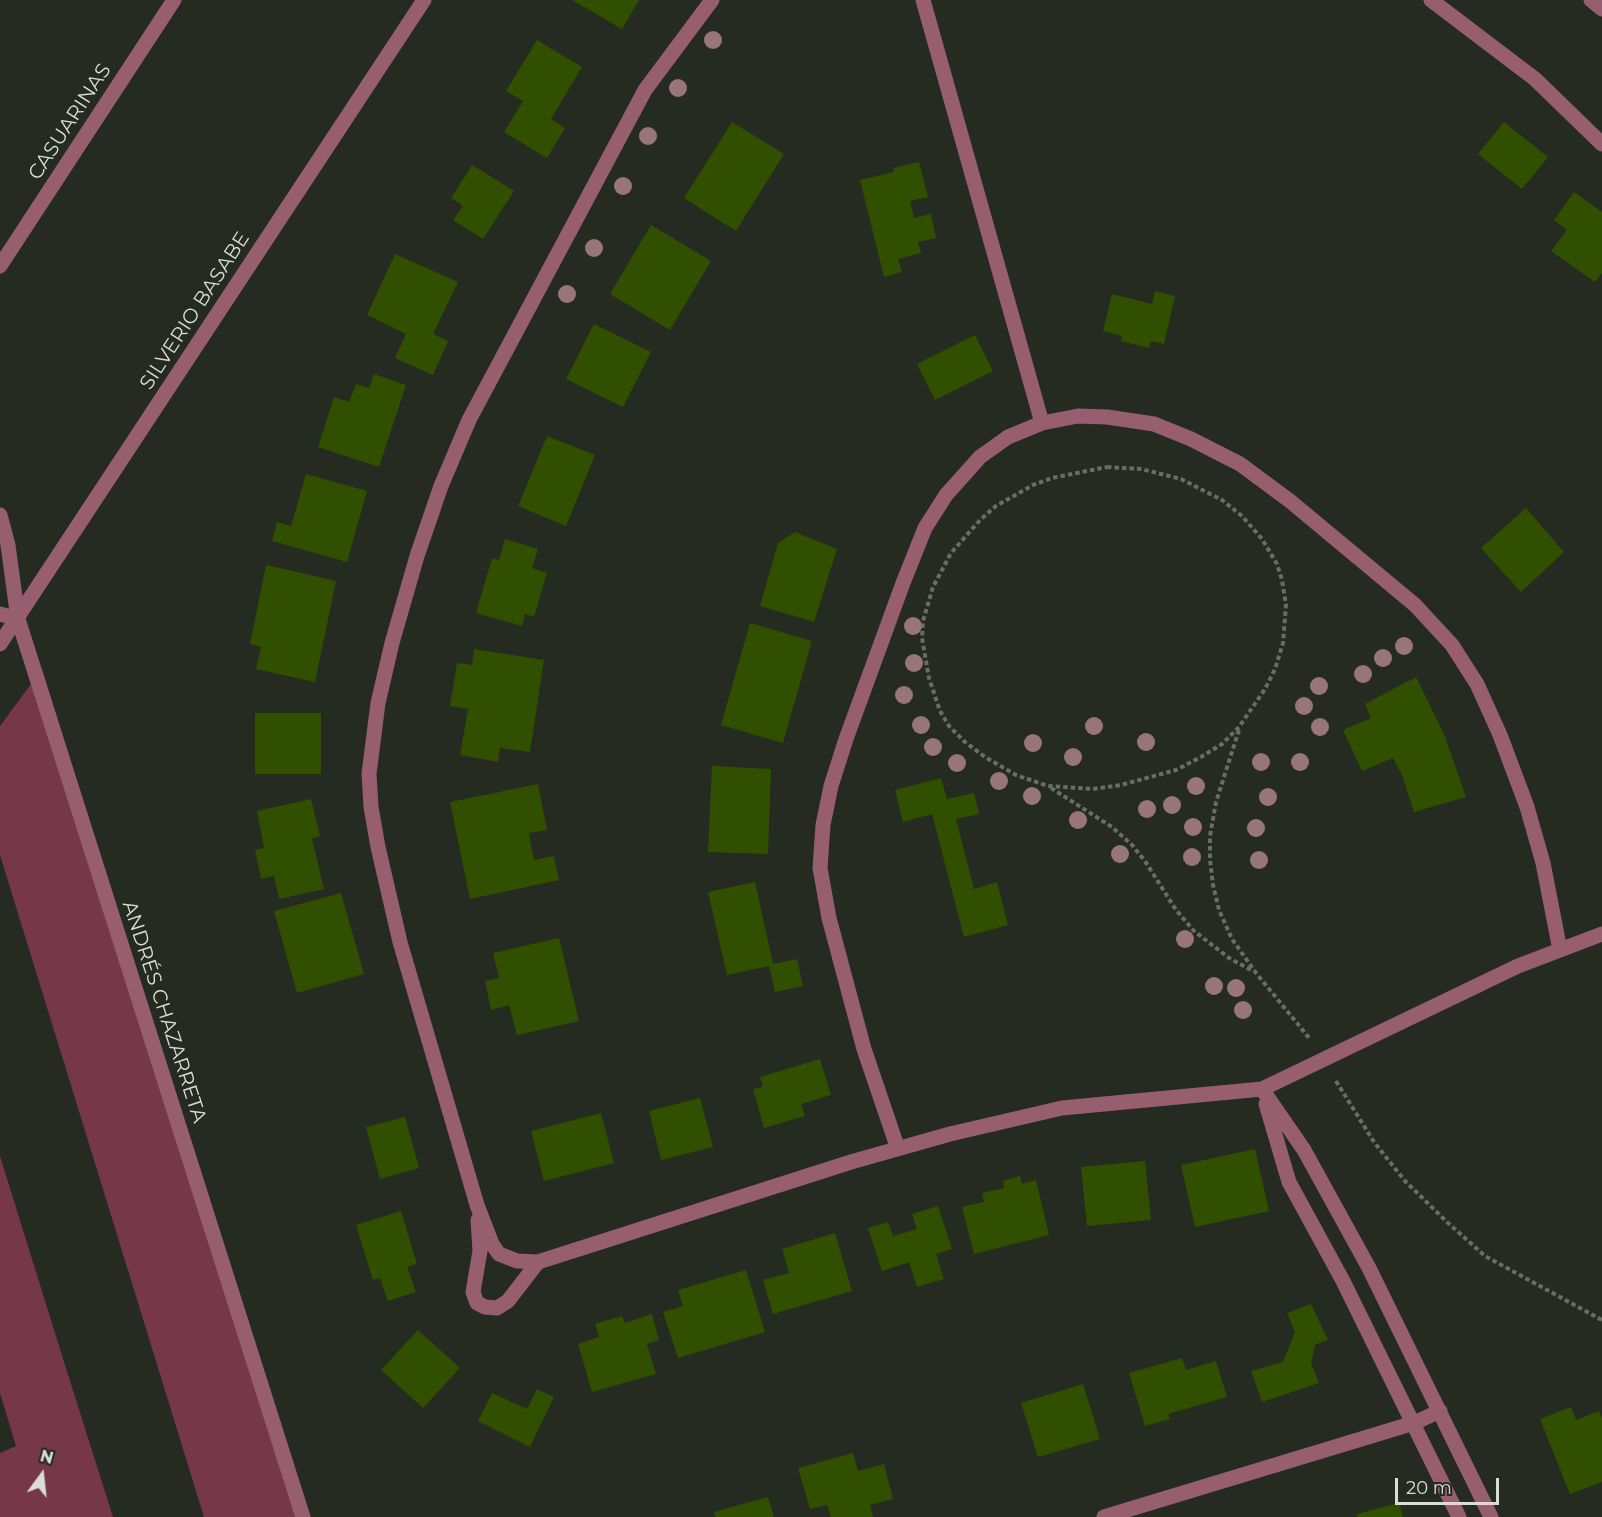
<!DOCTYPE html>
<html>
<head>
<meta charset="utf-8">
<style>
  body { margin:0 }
  #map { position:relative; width:1602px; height:1517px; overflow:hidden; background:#252b20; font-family:Montserrat,sans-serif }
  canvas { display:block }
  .north { position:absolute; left:12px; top:1445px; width:60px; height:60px; -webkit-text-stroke:4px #252b20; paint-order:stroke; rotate:15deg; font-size:16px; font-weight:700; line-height:24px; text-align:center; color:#d9ddd6 }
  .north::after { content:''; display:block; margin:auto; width:21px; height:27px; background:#d9ddd6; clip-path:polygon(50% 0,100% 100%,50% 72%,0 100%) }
  .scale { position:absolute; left:1395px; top:1478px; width:104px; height:27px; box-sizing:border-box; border:3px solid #d9ddd6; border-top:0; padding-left:8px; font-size:18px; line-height:21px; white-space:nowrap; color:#d9ddd6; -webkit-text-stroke:4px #252b20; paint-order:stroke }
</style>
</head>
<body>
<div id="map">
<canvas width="1602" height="1517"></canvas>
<div class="north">N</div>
<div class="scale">20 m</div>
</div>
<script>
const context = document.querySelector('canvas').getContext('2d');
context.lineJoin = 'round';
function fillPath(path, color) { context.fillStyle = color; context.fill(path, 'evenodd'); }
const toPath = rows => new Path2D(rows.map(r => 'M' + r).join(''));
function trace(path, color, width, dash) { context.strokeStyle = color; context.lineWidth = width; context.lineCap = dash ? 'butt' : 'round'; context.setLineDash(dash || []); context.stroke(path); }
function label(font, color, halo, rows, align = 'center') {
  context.font = font + ' Montserrat,sans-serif'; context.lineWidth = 4.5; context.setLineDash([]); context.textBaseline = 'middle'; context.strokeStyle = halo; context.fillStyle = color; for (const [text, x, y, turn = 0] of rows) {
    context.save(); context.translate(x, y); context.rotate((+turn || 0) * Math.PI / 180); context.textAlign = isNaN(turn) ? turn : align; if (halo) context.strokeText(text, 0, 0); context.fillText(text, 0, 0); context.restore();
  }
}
fillPath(toPath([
  [42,669,305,1517,204,1517,0,855,0,726],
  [0,1156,64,1362,113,1517,0,1517,0,1453,16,1446,0,1393]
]), '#76374a');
fillPath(toPath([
  [572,0,639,0,622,29],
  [537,40,582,67,551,119,565,128,547,158,504,132,523,101,506,91],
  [732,122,784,154,736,231,684,198],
  [1504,122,1548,157,1522,189,1478,154],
  [919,162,928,197,910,201,914,218,931,214,936,238,918,242,921,253,898,259,902,272,884,277,860,180,894,172,893,168],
  [472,165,514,191,483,239,453,220,463,206,451,198],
  [1574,192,1602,212,1602,273,1595,282,1551,251,1567,230,1554,220],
  [651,225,711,261,670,330,610,294],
  [395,254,458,282,433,334,448,341,433,375,395,358,406,334,367,315],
  [1155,291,1175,296,1164,344,1151,341,1149,348,1121,341,1122,336,1103,331,1112,294,1152,304],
  [594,324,651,352,623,407,566,379],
  [975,335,993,371,935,400,917,364],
  [374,374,406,385,379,467,318,447,334,397,349,402,356,384,369,388],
  [547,436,595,455,566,526,518,506],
  [306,474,367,491,347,562,272,541,277,522,291,526],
  [1526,508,1564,552,1521,592,1481,548],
  [795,532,837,549,814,622,760,606,778,543],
  [505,539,538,549,532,568,547,573,534,617,525,614,522,626,476,613,492,558,499,560],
  [266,565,336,581,315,682,256,669,261,647,250,644],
  [750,623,812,641,783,743,721,725],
  [474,649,544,660,530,752,500,748,498,762,460,755,468,709,450,706,457,663,472,665],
  [1416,677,1444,734,1466,797,1414,812,1402,775,1393,758,1362,771,1343,730,1371,718,1365,704],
  [255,713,321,713,321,774,255,774],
  [712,766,771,769,768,854,708,852],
  [941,778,947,799,974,793,979,814,956,819,974,889,997,882,1008,925,964,937,932,814,903,822,895,790],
  [538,784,547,830,529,833,534,860,554,856,559,880,470,899,450,802],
  [311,799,320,836,312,839,324,889,279,899,274,876,261,879,255,850,264,848,257,811],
  [755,882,773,964,797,959,803,986,775,992,769,966,727,975,708,892],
  [341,893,364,974,297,993,274,911],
  [559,938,579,1021,517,1035,509,1005,491,1010,485,981,499,978,493,953],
  [820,1059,831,1095,801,1104,805,1116,764,1128,753,1089,763,1087,760,1077],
  [700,1098,713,1147,661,1160,649,1111],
  [601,1113,614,1163,544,1181,531,1131],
  [405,1117,419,1168,380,1179,366,1127],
  [1255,1149,1269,1211,1195,1227,1181,1165],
  [1145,1161,1151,1220,1087,1226,1081,1167],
  [1020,1176,1022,1184,1036,1180,1049,1235,974,1254,962,1207,984,1202,982,1193,1004,1188,1003,1181],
  [938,1206,952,1249,936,1254,944,1279,917,1287,909,1262,882,1271,868,1228,888,1222,893,1236,917,1229,912,1214],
  [401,1211,417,1264,407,1267,416,1292,388,1301,380,1278,373,1280,356,1225],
  [835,1233,852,1291,773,1314,763,1280,789,1273,782,1249],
  [746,1270,765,1332,678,1358,663,1312,683,1306,678,1290],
  [1311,1304,1328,1340,1315,1345,1311,1363,1319,1383,1262,1402,1251,1371,1283,1362,1295,1332,1287,1313],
  [652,1314,659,1340,647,1344,656,1374,592,1392,578,1344,599,1337,595,1324,622,1316,625,1323],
  [418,1330,460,1368,423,1408,381,1370],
  [1182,1358,1186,1370,1216,1361,1227,1397,1168,1414,1170,1419,1145,1426,1129,1373],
  [1083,1384,1100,1439,1038,1457,1021,1403],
  [537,1389,554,1397,530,1447,478,1421,492,1393,527,1409],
  [1571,1407,1576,1420,1599,1411,1602,1418,1602,1482,1570,1494,1540,1419],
  [853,1453,858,1471,884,1464,893,1499,870,1505,873,1517,831,1517,827,1505,810,1509,798,1468],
  [768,1497,774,1517,716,1517,714,1512],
  [1399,1503,1403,1517,1358,1517,1357,1514]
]), '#305000');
trace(toPath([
  [1107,467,1141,469,1181,479,1222,500,1242,516,1262,539,1277,564,1282,580,1286,605,1283,643,1275,669,1265,689,1239,727,1222,744,1201,757,1176,770,1121,785,1093,789,1048,786,1016,775,985,757,965,742,949,726,940,711,929,678,922,638,923,621,933,587,951,553,980,520,996,506,1033,485,1052,478,1107,467],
  [1239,730,1216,802,1210,836,1210,860,1213,885,1219,910,1232,939,1256,973,1310,1039],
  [1051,788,1112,827,1132,845,1145,861,1176,910,1194,931,1229,958,1253,971],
  [1336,1081,1374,1142,1405,1181,1447,1222,1485,1256,1602,1320]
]), '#686e64', 4, [4.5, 3]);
trace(toPath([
  [712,0,645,90,469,420,441,486,417,556,392,643,378,703,369,774,371,807,378,847,400,942,477,1205,492,1244,499,1254,517,1261,538,1262,851,1162,950,1134,1062,1108,1262,1089,1518,966,1602,934],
  [923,0,1042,423],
  [1431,0,1535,79,1602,144],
  [1591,0,1602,9],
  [0,266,174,0],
  [0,515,8,545,18,619,303,1517],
  [0,614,18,619],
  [0,644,424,0],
  [1262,1089,1304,1150,1369,1268,1491,1517],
  [1266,1104,1289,1182,1343,1281,1459,1517],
  [898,1149,864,1049,829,918,820,868,823,825,831,786,846,739,903,583,925,528,946,495,980,457,1008,437,1042,423,1078,416,1107,417,1154,424,1191,439,1240,464,1290,501,1415,605,1452,645,1477,684,1500,735,1527,807,1543,863,1560,950],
  [478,1220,480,1251,473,1292,477,1303,485,1307,497,1308,508,1301,538,1262],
  [1104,1517,1414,1423,1440,1411]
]), '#965e6e', 15);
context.fillStyle = '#98757a';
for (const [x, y] of [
  [713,40],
  [678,88],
  [648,136],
  [623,186],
  [594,248],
  [567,294],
  [913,626],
  [1404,646],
  [1383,658],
  [914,663],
  [1363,674],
  [1319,686],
  [904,695],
  [1304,706],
  [921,725],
  [1094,726],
  [1320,727],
  [1146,742],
  [1033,743],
  [933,747],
  [1073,757],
  [1261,762],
  [1300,762],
  [957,763],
  [999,781],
  [1196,786],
  [1032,796],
  [1268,797],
  [1172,805],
  [1147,809],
  [1078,820],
  [1193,827],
  [1256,828],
  [1120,854],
  [1192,857],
  [1259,860],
  [1185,939],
  [1214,986],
  [1236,988],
  [1243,1010]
]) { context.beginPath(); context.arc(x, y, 9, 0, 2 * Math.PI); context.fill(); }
label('20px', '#d9ddd6', '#252b20', [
  ["CASUARINAS",70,122,-57],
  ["SILVERIO BASABE",195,311,-57],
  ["ANDRÉS CHAZARRETA",164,1012,72]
]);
</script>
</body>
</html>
